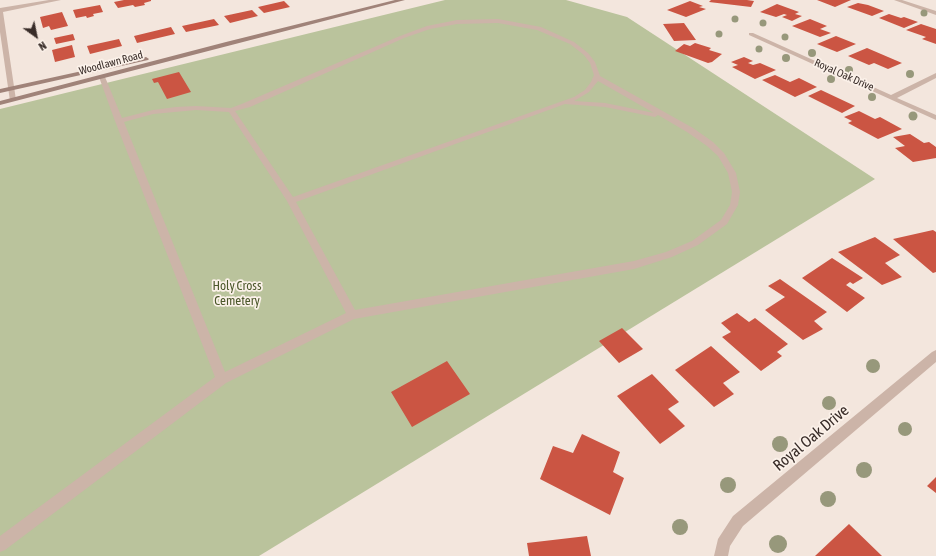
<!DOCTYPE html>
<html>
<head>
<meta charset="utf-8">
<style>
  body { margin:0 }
  #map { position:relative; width:936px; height:556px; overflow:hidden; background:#f3e6dd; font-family:"Asap Condensed",sans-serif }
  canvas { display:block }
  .north { position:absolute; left:16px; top:16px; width:40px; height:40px; -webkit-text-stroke:3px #fbf1e9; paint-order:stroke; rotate:147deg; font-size:11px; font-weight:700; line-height:16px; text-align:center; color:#382c28 }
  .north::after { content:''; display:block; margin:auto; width:14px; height:18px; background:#382c28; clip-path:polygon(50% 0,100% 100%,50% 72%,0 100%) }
</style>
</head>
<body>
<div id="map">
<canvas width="936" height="556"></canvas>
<div class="north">N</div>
</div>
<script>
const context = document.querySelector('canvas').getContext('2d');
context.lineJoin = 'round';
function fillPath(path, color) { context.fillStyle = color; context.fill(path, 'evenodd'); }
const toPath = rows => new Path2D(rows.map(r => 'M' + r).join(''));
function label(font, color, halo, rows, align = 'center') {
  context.font = font + ' "Asap Condensed",sans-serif'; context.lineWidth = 3.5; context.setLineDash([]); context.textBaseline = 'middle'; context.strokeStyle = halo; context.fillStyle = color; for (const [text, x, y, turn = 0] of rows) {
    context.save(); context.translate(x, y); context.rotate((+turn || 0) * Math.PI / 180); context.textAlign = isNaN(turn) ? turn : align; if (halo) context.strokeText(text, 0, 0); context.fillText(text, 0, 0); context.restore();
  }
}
fillPath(toPath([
  [445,0,566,0,627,17,875,179,259,556,0,556,0,109]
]), '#bac39c');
fillPath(toPath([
  [124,0,151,0,151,1,144,3,145,5,135,7,133,5,118,8,114,2],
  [711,0,747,0,754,1,751,7,709,2],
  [817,0,851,0,835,7],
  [284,1,290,7,264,13,258,7],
  [690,1,703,6,699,7,706,9,686,17,667,10],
  [858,3,868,5,884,11,872,16,847,7],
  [777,4,799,12,795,14,802,16,792,21,782,17,787,15,784,14,776,17,760,12],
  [100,5,103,12,93,14,94,16,87,18,86,16,76,18,73,10],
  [252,10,258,16,230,23,224,16],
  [62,12,68,26,51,30,49,26,43,28,40,17],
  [889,14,901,18,904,17,918,22,904,28,879,18],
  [214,19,219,25,186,32,182,26],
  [810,19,827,26,820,29,831,33,820,37,792,26],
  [684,23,696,40,674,41,663,24],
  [921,24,936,29,936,44,922,39,926,37,906,30],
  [171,27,175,34,137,43,134,36],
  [73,34,75,40,56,44,54,38],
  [836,36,856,44,837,52,817,44],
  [119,39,122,46,90,54,87,46],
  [695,43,711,48,709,50,722,54,712,62,708,63,675,51,684,44,690,46],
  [72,45,75,57,55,62,52,50],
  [867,48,902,63,888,69,874,63,869,65,848,56],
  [744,57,753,61,748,63,753,65,760,63,776,70,755,79,732,67,738,65,731,62],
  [179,72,191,92,167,99,158,82,154,83,152,79],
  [775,75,790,82,799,78,817,87,795,97,762,80],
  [821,90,855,106,842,113,808,96],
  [859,111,875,119,880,117,902,129,878,139,848,123,852,121,844,117],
  [910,134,924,143,929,142,936,147,936,158,913,162,895,148,905,146,893,137],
  [933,230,936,232,936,272,933,273,893,239],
  [875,237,900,255,885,263,902,277,882,285,838,252],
  [832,258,863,278,853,284,850,282,846,285,865,298,847,312,802,278],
  [780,279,827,312,814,321,823,329,803,340,765,310,785,297,768,286],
  [737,313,749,322,755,318,788,344,777,352,782,356,761,371,722,337,731,332,721,323],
  [622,328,643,349,619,363,599,341],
  [711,346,740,372,723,383,734,394,714,407,675,370],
  [447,361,470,394,412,427,391,392],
  [652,374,679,402,668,409,685,426,660,444,617,396],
  [582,434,620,452,613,472,624,478,610,515,540,479,553,446,573,453],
  [936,477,936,493,927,486],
  [849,524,882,556,815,556],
  [587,536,591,556,529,556,527,543]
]), '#cb5543');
fillPath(toPath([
  [498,19,541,27,574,42,588,53,595,62,600,76,693,128,713,142,724,153,736,173,740,192,738,205,727,224,698,245,672,257,634,269,354,319,226,383,5,550,0,552,0,536,215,377,115,121,99,77,100,76,105,77,122,118,153,110,176,107,196,106,231,108,244,103,400,36,427,26,457,20,498,19],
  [498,23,537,30,570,44,584,55,590,63,594,75,591,82,585,90,574,97,293,197,235,111,250,107,404,38,430,29,457,24,498,23],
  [598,81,654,113,605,103,574,101,589,92,598,81],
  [565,104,605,107,655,117,658,115,687,132,707,146,718,156,728,173,732,192,730,205,721,220,692,241,666,252,634,261,355,310,296,202,565,104],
  [196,110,229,112,287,201,346,313,225,372,124,122,153,114,196,110]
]), '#ccb4a8');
fillPath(toPath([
  [49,0,61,0,3,12,16,100,10,101,0,32,0,8,49,0],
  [894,0,902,0,936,11,936,15,894,0],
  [749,33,753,33,891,95,936,73,936,78,897,98,936,115,936,120,749,35,749,33],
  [936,350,936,362,743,526,730,546,728,556,714,556,718,539,733,516,932,352,936,350]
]), '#ccb4a8');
fillPath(toPath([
  [395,0,405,0,0,105,0,101,226,42,395,0],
  [146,57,149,59,148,60,0,93,0,89,146,57]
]), '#a08379');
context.fillStyle = '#97987b';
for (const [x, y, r] of [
  [924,13,3.5],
  [735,19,3.5],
  [763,23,3.5],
  [719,34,3.5],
  [785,37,3.5],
  [759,49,3.5],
  [812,53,4],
  [786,58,4],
  [849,70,4],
  [910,74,4],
  [831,79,4],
  [872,97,4],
  [913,116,4.5],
  [873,366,7],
  [829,403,7],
  [905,429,7],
  [780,444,8],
  [864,470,8],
  [728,485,8],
  [828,499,8],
  [680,527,8],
  [778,544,9]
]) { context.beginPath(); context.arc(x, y, r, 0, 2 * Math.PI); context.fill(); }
label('11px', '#382c28', '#fbf1e9', [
  ["Woodlawn Road",111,63,-15],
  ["Royal Oak Drive",844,75,24]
]);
label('13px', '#4c582b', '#fbf1e9', [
  ["Holy Cross",237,286],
  ["Cemetery",237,301]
]);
label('16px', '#382c28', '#fbf1e9', [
  ["Royal Oak Drive",811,438,-40]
]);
</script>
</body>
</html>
